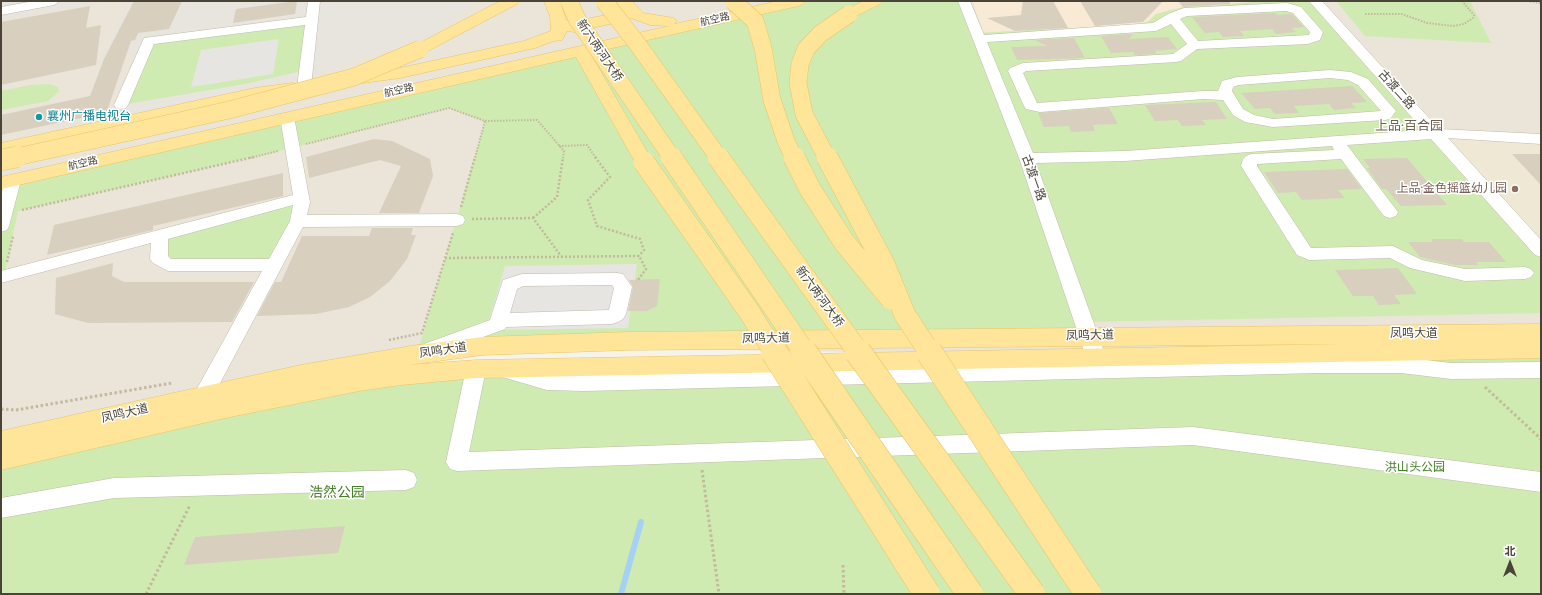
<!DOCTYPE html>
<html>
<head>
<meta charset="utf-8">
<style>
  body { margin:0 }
  #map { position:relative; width:1542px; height:595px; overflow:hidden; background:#f6f3ea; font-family:Poppins,"Noto Sans SC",sans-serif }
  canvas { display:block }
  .frame { position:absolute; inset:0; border:2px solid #4a4438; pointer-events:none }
  .north { position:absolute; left:1490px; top:543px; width:40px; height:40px; -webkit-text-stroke:3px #fff; paint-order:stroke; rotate:0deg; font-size:11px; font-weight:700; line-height:16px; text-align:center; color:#4a4438 }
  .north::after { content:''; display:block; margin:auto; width:14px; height:18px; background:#4a4438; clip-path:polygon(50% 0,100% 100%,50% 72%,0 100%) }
</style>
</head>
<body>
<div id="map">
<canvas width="1542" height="595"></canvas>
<div class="frame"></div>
<div class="north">北</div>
</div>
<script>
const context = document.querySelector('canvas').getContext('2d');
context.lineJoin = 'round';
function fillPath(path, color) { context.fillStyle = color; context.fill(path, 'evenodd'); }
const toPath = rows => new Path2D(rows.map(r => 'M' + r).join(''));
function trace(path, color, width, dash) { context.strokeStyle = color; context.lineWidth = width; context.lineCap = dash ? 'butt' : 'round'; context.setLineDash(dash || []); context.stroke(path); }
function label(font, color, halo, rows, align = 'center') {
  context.font = font + ' Poppins,"Noto Sans SC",sans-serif'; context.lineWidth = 3; context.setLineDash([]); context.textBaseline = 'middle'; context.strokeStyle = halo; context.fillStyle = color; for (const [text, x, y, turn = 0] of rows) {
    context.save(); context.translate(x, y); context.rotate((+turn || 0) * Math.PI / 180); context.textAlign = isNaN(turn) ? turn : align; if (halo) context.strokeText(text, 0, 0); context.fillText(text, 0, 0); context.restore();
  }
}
fillPath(toPath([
  [1,1,1541,1,1541,353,980,354,483,346,1,443,1,227,12,180,1,183]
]), '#eae5d8');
fillPath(toPath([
  [972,1,1267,1,1183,7,1156,14,1149,21,1138,25,984,32]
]), '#f8ead5');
fillPath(toPath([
  [1,1,109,1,1,20],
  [129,1,479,1,428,35,305,77,111,118,134,57,102,60]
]), '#e8e4de');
fillPath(toPath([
  [1434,133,1541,139,1541,239,1537,239]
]), '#efe8d4');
fillPath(toPath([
  [798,1,964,1,977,33,1138,25,1149,21,1156,14,1183,7,1267,1,1316,1,1537,239,1541,239,1541,313,1085,322,1089,336,417,354,485,122,449,108,292,148,18,211,4,276,1,277,1,226,13,180],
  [1336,1,1470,1,1491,43,1365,36],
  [312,20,306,70,245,84,121,105,149,41],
  [49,84,58,87,59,91,48,101,1,110,1,91,30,85],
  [301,198,274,265,168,265,160,235],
  [1541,339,1541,594,1,594,1,453,390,379]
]), '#cfebb2');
fillPath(toPath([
  [279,39,273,74,191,87,201,50],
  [637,264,628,328,486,330,505,266]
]), '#e7e5e2');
trace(toPath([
  [621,594,641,522]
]), '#a5d1f4', 6);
fillPath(toPath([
  [134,1,182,1,169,29,138,33,135,40,131,41,106,114,71,120,1,135,1,115,90,96,104,59],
  [297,1,295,14,233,23,236,9],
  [1023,1,1053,1,1068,28,1015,31,987,18,1021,15],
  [1080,1,1163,1,1143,22,1095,26],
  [1178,1,1230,1,1230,4,1183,7],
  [90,6,86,28,101,25,96,65,1,85,1,22],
  [1275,13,1278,15,1292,14,1304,27,1292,28,1296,32,1276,34,1272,29,1240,31,1244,36,1223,37,1219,32,1205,33,1192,17],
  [1133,34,1129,39,1168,37,1177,49,1155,51,1156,54,1135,55,1133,52,1111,53,1101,36],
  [1074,38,1085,58,1017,60,1011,47,1047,46,1035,40],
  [1352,86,1367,102,1351,103,1356,108,1334,110,1329,104,1294,106,1299,113,1275,114,1270,108,1255,109,1241,93],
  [1216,102,1227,119,1202,120,1206,125,1182,126,1178,120,1155,121,1145,105],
  [1106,108,1109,108,1118,124,1093,125,1095,131,1071,132,1069,126,1044,127,1038,113],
  [374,139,392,141,430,159,433,176,419,213,379,213,401,166,380,160,309,178,306,157],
  [1512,154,1541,154,1541,185],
  [1407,158,1447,205,1401,206,1386,189,1382,189,1367,168,1370,168,1363,159],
  [1347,169,1362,189,1338,190,1345,198,1302,200,1296,192,1278,193,1264,172],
  [283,173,283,196,153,226,153,230,47,255,54,225],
  [372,228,413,228,411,235,416,235,407,259,390,281,370,297,349,307,316,314,257,316,275,282,281,282,302,236,369,236],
  [1431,239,1462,239,1464,242,1489,242,1506,262,1476,262,1478,265,1455,265,1420,257,1408,242,1433,242],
  [113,263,112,276,124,282,254,282,232,322,88,323,55,314,56,278],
  [1398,268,1417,294,1394,295,1401,304,1379,305,1373,296,1353,296,1335,270],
  [660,279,657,306,647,311,628,311,633,287,629,280],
  [345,526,338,553,184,565,195,537]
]), '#d8cfbf');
const minor = toPath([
  [34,1,60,1,54,5,1,15,1,7,34,1],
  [308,1,320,1,311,87,309,90,304,91,299,90,297,87,305,25,154,44,128,105,126,108,121,109,116,108,114,105,144,38,306,17,308,1],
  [958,1,970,1,984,35,1153,23,1168,14,1184,8,1287,3,1301,7,1323,32,1320,40,1308,44,1197,49,1181,61,1176,62,1026,71,1023,73,1037,103,1203,91,1218,91,1222,81,1237,77,1330,70,1351,72,1368,79,1396,111,1390,119,1385,120,1273,127,1245,122,1233,115,1223,100,1203,99,1040,112,1026,109,1024,106,1008,71,1010,68,1023,63,1173,54,1187,44,1171,24,1156,31,987,42,1033,153,1125,151,1423,130,1309,1,1322,1,1439,129,1541,134,1541,144,1448,138,1541,240,1541,257,1535,255,1431,139,1347,145,1398,212,1396,216,1390,218,1384,216,1341,159,1257,164,1257,166,1311,248,1393,246,1422,260,1465,269,1525,267,1531,269,1534,273,1531,277,1525,279,1465,281,1410,268,1390,258,1309,260,1297,255,1241,166,1243,159,1246,156,1251,154,1334,150,1332,146,1125,161,1036,163,1106,357,1102,363,1319,357,1401,357,1451,363,1541,362,1541,378,1451,379,1401,373,1319,373,584,391,547,390,499,376,496,371,499,366,506,363,547,374,584,375,1091,363,1086,357,1019,158,958,1],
  [1286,11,1293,13,1310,32,1309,35,1198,41,1180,19,1187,16,1286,11],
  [1330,78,1348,80,1358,85,1381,111,1273,119,1254,115,1243,109,1232,91,1233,87,1238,85,1330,78],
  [287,113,292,114,294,117,310,202,307,215,457,214,463,216,465,220,463,224,457,226,303,227,210,402,203,404,196,402,193,396,262,271,168,271,153,263,150,259,151,243,1,283,1,271,293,195,280,117,282,114,287,113],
  [293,205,290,221,269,259,171,259,168,256,168,239,293,205],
  [13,175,19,176,21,180,9,226,7,230,1,232,1,195,5,180,7,176,13,175],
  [617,273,623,274,632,287,626,314,623,319,618,322,612,324,506,327,505,329,431,356,424,354,422,349,424,344,490,320,503,280,522,274,617,273],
  [612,285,614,288,609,310,510,313,517,289,523,286,612,285],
  [476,361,483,364,486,369,469,452,1193,427,1541,472,1541,492,1193,445,457,471,450,469,446,462,466,369,469,364,476,361],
  [406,470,414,473,417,480,414,487,406,490,114,498,1,518,1,498,114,478,406,470]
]);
const major = toPath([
  [500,1,520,1,517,4,426,52,420,54,414,52,412,49,414,46,500,1],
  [544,1,560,1,566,20,570,22,617,13,620,8,616,1,632,1,643,13,674,18,677,21,674,24,670,25,778,1,806,1,803,4,798,6,590,53,653,162,651,166,644,168,637,166,635,162,576,57,1,189,1,177,669,26,650,25,631,18,627,20,575,32,567,31,562,40,554,41,535,48,400,78,348,85,342,84,340,80,342,76,348,75,400,68,524,41,551,31,550,16,544,1],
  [863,1,883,1,880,4,854,17,844,17,841,14,844,11,863,1],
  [292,83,298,84,301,88,298,92,255,98,1,155,1,143,255,88,292,83],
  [1541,324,1541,358,476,378,401,385,359,391,225,418,1,470,1,431,301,365,417,345,483,337,629,332,1541,324],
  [1342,344,476,360,408,365,483,355,629,350,1342,344]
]);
trace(minor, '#c2bbac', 1);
trace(major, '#e9c665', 1);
trace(toPath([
  [1527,1,1541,3],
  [1365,14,1402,14,1427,23,1453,26,1464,24,1473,18,1474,15,1462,1],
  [485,121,537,120,564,151,563,158],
  [306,144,449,108,485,121,475,158],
  [559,146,587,145,596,158],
  [250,158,278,151]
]), '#c4b89d', 2, [1.5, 1.5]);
trace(toPath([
  [595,157,610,177,588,200,597,226,640,239,644,250,639,256],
  [461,207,475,157],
  [22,210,254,157],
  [533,218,557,197,563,157],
  [472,219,533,218,561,256],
  [445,258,639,256,646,269,638,280,636,280],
  [7,262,13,236],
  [389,340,422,333,453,233]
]), '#c4b89d', 2.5, [2, 2]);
trace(toPath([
  [1485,387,1541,439],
  [1,409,16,410,172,383],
  [702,470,719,594],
  [843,565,844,594],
  [146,594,190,505]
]), '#c4b89d', 3, [2.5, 2.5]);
fillPath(minor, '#fff');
fillPath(major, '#ffe59a');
const majorBridgeFar2 = toPath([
  [569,1,577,19,672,158],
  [604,1,636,42,719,158],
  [733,1,755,21,763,48,772,100,786,141,794,158],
  [12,158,229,110,354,77,420,49],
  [827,158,804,114,798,83,800,64,806,49,820,34,849,14]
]);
const majorBridgeFar1 = toPath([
  [671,157,805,353],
  [718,157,859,353],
  [794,157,810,189,844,242,891,299],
  [827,157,884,264,905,315,930,353],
  [1,160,17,157],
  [644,162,748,310,775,353]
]);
const majorBridge = toPath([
  [774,352,927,594],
  [804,352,970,594],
  [858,352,1032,594],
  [929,352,1088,594]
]);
trace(majorBridgeFar2, '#e9c665', 18, []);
trace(majorBridgeFar1, '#e9c665', 22, []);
trace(majorBridge, '#e9c665', 27, []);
trace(majorBridgeFar2, '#ffe59a', 17);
trace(majorBridgeFar1, '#ffe59a', 21);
trace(majorBridge, '#ffe59a', 26);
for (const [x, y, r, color] of [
  [39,117,4,"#0f9aa8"],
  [1515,189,4,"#8d6e63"]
]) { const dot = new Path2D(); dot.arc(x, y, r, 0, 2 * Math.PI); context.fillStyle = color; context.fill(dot); trace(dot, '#fff', 1.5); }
label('10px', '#4a4438', '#fff', [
  ["航空路",715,20,-13],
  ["航空路",399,91,-13],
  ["航空路",83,164,-13]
]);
label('12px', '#4a4438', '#fff', [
  ["新六两河大桥",599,51,56],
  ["古渡二路",1396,90,48],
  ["古渡一路",1033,178,70],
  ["新六两河大桥",819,297,54],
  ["凤鸣大道",1414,334],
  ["凤鸣大道",1090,336,-1],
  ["凤鸣大道",766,339,-1],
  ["凤鸣大道",443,351,-8],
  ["凤鸣大道",125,414,-13]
]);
label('12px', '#0d838f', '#fff', [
  ["襄州广播电视台",47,117]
], 'left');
label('12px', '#785e54', '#fff', [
  ["上品·金色摇篮幼儿园",1507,189]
], 'right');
label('12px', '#468027', '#fff', [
  ["洪山头公园",1415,468]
]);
label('13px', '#6e624e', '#fff', [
  ["上品·百合园",1409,127]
]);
label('14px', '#468027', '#fff', [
  ["浩然公园",337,493]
]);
</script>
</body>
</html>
